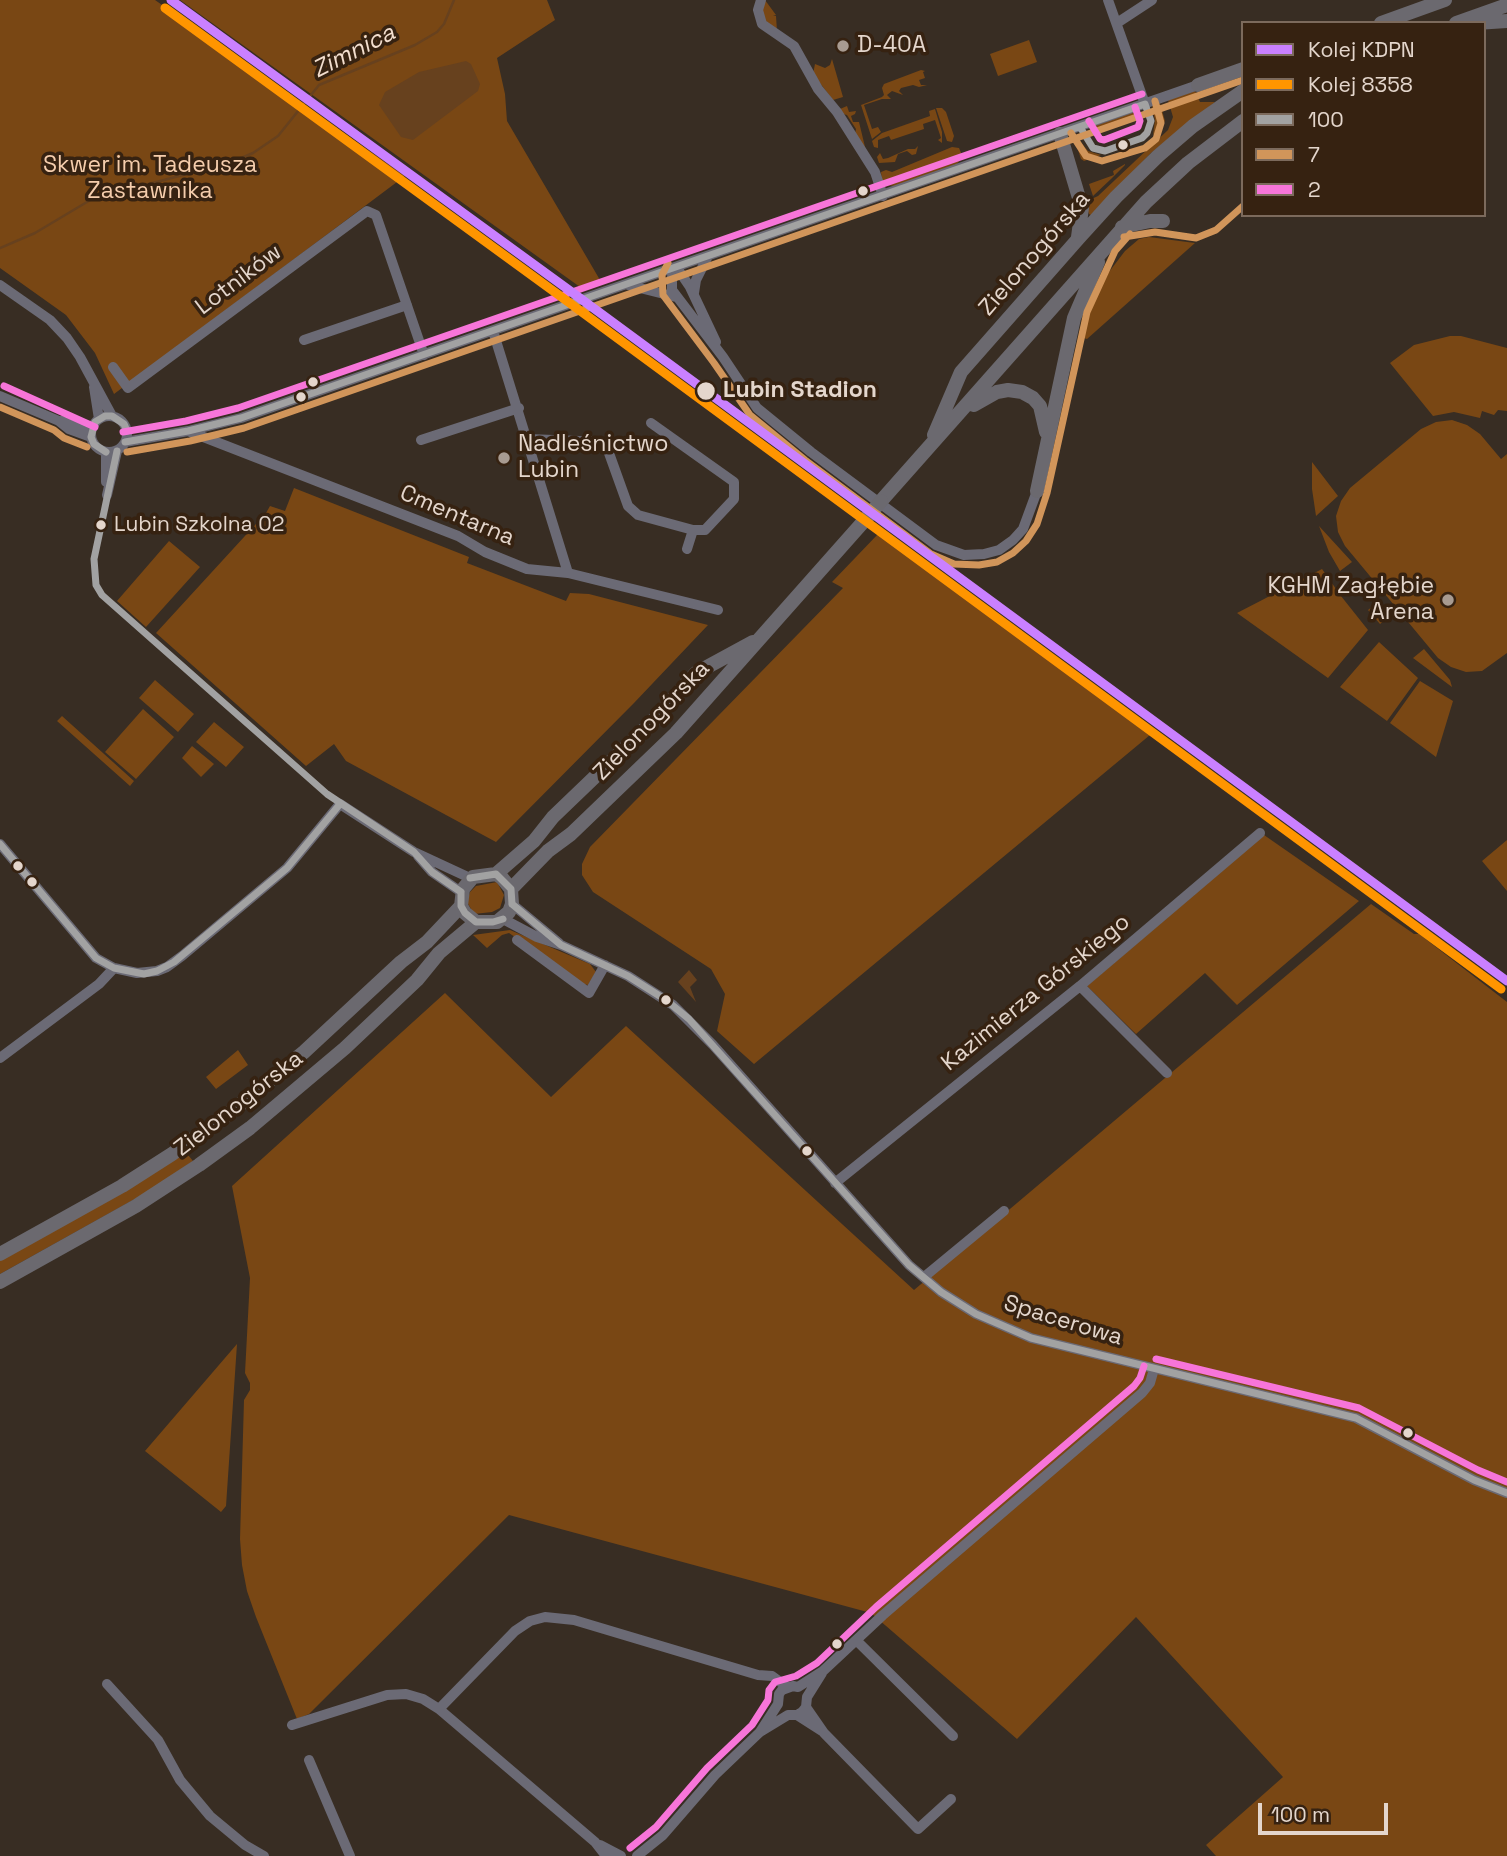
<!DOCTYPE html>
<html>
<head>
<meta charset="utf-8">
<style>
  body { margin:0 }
  #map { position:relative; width:1507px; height:1856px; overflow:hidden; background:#382d23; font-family:"Space Grotesk",sans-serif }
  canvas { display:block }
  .legend { position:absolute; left:1241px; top:21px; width:245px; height:196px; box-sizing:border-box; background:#362211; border:2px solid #7c6a5c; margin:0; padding:9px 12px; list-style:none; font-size:21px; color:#e4d6cc }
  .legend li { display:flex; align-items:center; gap:14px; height:35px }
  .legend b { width:35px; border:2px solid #7c6a5c }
  .scale { position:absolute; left:1258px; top:1803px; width:130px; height:32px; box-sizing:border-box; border:4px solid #e4d6cc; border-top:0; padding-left:9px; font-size:21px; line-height:24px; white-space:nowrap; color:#e4d6cc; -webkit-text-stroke:5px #362211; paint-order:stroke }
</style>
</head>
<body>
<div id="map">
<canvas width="1507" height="1856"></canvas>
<ul class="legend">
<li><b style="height:9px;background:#ca80ff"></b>Kolej KDPN</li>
<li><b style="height:9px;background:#ff9500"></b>Kolej 8358</li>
<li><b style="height:9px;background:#a2a2a2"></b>100</li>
<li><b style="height:9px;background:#d1955a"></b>7</li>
<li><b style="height:9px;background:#f775d9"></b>2</li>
</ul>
<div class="scale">100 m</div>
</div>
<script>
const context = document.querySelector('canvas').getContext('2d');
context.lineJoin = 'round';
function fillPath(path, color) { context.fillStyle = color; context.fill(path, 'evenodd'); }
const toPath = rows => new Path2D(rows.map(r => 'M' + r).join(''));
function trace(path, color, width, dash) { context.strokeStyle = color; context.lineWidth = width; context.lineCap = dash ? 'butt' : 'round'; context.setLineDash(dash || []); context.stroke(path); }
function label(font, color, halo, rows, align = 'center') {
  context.font = font + ' "Space Grotesk",sans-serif'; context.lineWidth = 7; context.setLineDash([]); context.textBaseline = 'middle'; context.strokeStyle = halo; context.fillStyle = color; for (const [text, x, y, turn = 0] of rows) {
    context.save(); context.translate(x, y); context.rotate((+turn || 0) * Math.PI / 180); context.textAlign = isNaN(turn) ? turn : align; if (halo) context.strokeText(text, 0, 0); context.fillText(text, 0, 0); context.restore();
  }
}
fillPath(toPath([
  [0,0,155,0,405,176,114,394,95,353,66,315,0,268],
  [180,0,547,0,555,20,497,58,505,94,507,121,600,280,580,287],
  [765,0,776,15,773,16,776,16,777,31,768,25,761,12],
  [1029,40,1037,62,998,76,990,54],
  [832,59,843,97,833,100,813,74,815,64,825,68,830,65],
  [921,70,925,71,923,72,925,78,919,80,921,85,927,85,919,87,913,85,901,88,899,91,903,95,892,91,887,95,891,99,882,99,864,105,872,129,878,127,881,132,872,139,861,105,882,97,884,95,882,88,884,84],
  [1195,91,1200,102,1215,102,1151,153,1091,215,1089,214,1085,202,1098,196,1168,130,1173,117,1168,100],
  [1160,103,1165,121,1153,135,1155,120,1152,106],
  [847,106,849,112,856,111,855,114,851,116,853,122,859,122,866,151,855,134,856,129,847,115,843,114,840,109],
  [936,108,942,108,946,112,954,136,952,142,947,141],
  [935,109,942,132,942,143,938,140,941,138,935,120,923,124,924,129,891,140,889,136,878,140,878,148,874,147,872,141,882,133,930,116,929,111],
  [1134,112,1144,116,1089,135,1094,126],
  [1069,136,1079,140,1088,151,1101,155,1084,161,1081,159,1075,141,1067,143],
  [918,146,916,154,912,155,907,151,898,154,895,162,879,163,877,157,880,153,883,159,888,158,908,149,915,149],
  [952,147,959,148,962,155,882,182,881,172,886,170,892,172],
  [962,158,957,164,895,186,885,185],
  [1125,164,1125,165,1111,179,1093,196,1089,184,1114,175,1113,171],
  [1149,237,1195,243,1087,339,1080,337,1082,320,1102,281,1125,251,1139,239],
  [1450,336,1461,336,1507,348,1507,411,1498,410,1494,415,1482,411,1480,418,1454,412,1433,416,1390,363,1414,345],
  [1452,420,1467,425,1480,434,1501,459,1507,454,1507,653,1482,671,1466,672,1451,667,1438,658,1345,546,1338,532,1336,516,1341,501,1350,488,1421,429,1436,422],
  [1312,462,1338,496,1316,516,1312,489],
  [294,488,469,557,467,563,566,601,570,593,589,594,708,625,634,703,496,842,346,761,334,744,306,766,156,633,266,513,270,506,285,511],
  [1319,526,1352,562,1340,571,1329,552],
  [879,533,889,540,891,538,1150,735,754,1064,717,1031,725,994,711,969,593,892,582,875,582,864,590,847,843,588,832,582],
  [169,541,200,567,146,627,117,601],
  [1322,569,1341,596,1368,630,1328,678,1237,613],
  [1379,601,1391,615,1380,624,1368,610],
  [1379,642,1418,678,1387,721,1340,687],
  [1424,649,1450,680,1452,687,1413,658],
  [155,680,194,714,178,732,139,698],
  [1420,681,1453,701,1436,757,1390,723],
  [143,709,174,737,136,779,105,752],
  [62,716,134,781,130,786,57,721],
  [214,722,244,747,226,767,196,742],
  [192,746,214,764,201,777,182,758],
  [1264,835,1359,901,1237,1005,1205,973,1136,1034,1087,986],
  [1507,840,1507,891,1482,861],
  [497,882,504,895,500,908,492,912,474,914,467,902,470,892,476,886],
  [1371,904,1414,934,1419,934,1507,1002,1507,1856,1216,1856,1206,1845,1283,1777,1136,1617,1017,1739,871,1613,509,1515,309,1714,297,1719,256,1617,247,1591,242,1565,240,1539,244,1400,250,1390,250,1383,245,1373,250,1278,232,1186,445,993,551,1097,626,1026,914,1290],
  [510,930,590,964,596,972,588,985,584,984,509,933,502,935,487,948,473,935],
  [238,1050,248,1065,216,1089,206,1077],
  [184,1150,193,1161,151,1190,0,1274,0,1257],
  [237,1344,226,1506,221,1512,145,1451]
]), '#794714');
fillPath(toPath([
  [466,61,471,64,480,84,478,91,413,140,401,137,379,105,385,92,419,72],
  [689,970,697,980,690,987,696,1002,678,982]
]), '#67411e');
trace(toPath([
  [0,248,35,233,92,199,232,162,253,153,278,136,319,85,415,45,437,32,444,24,454,0]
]), '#67411e', 2.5);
trace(toPath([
  [761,0,758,10,762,24,794,46,818,89,837,112,875,172,883,196],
  [1108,0,1145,104],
  [1117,23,1152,0],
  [677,268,672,277,672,290,723,357,757,408,811,452,936,545,964,555,984,554,999,550,1013,540,1023,529,1037,491],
  [677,268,690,287,716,342],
  [0,285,50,320,67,338,80,357,112,416],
  [628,285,676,297],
  [694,293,696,280,708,256],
  [493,331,568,573],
  [304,340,407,305],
  [113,367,128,388,367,211,376,215,424,355],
  [94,387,99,419],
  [0,396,59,421,69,429,91,437],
  '91 434a18 18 0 1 1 36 0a18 18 0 1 1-36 0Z',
  [61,421,93,427],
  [188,431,458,536,485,552,527,569,568,573,718,610],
  [528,439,605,442,628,506,638,515,693,530,705,530,734,499,734,482,651,423],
  [421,440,519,408],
  [125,442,188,431,241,418,1198,85],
  [106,452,106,482],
  [107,495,117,451],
  [687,549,693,530],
  [0,844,96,958,114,968,137,973,157,971,167,967,182,956,287,868,340,804,414,852,470,878],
  [418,856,432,872,461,892],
  [512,904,559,943],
  [503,919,537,937,561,945,628,976,673,1005,713,1045,909,1265,941,1292,976,1314,1031,1338,1356,1418,1474,1480,1507,1493],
  [517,940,589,993,605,965],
  [1080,986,1167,1073],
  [0,1058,99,984,114,968],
  [835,1183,1080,986,1260,833],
  [924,1277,1004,1211],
  [856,1640,953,1736],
  [107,1684,158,1740,180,1780,210,1816,245,1845,264,1856],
  [806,1707,824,1733,918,1829,951,1799],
  [439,1709,515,1631,530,1621,545,1617,574,1620,758,1675,772,1676,787,1687],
  [797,1715,822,1731],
  [292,1725,387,1695,406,1694,423,1699,439,1709,595,1842,606,1856],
  [760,1732,778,1704,779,1694,782,1690,793,1686,798,1687,823,1671,883,1615,1142,1393,1150,1383,1154,1369],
  [309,1760,350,1856],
  [600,1845,621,1856],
  [637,1856,663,1835,715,1775,760,1732,788,1715,797,1715,802,1712,806,1707,807,1697,822,1673]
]), '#6b6a75', 10);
trace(toPath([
  [1381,23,1445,0],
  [1456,23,1507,5],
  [1476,23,1507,21],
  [1198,85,1243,69],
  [1060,134,1082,208,1078,237],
  [1122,227,1150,221,1163,221],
  [974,405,997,392,1008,390,1022,392,1033,398,1040,406,1046,432],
  [934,435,961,372,1078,239,1116,197,1158,156,1193,126,1243,91],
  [1037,491,1074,318,1098,262],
  [881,501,1146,202,1188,163,1243,121],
  [496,874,534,841,553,817,652,722,696,673,753,642],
  [496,874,502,878,511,889,512,904,509,912,497,922,476,922,465,913,461,906,463,889,473,877,496,874],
  [511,889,548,851,571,834,676,733,864,521],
  [0,1254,122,1186,172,1154,236,1108,304,1052,401,962,427,942,461,906],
  [0,1282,136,1206,199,1165,250,1128,345,1048,417,980,439,953,476,922]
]), '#6b696f', 14);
trace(toPath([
  [864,521,881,501]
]), '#6b696f', 14);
trace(toPath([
  [1080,127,1093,148,1105,151,1142,138,1147,133,1151,121,1145,104],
  [125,442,188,431,241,418,1145,104],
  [117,451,94,559,96,585,102,595,327,794,414,852,432,872,461,892],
  [106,452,94,444,91,437,95,422,105,416,112,416,124,424,127,431],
  [0,844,96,958,114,968,144,974,157,971,174,962,287,868,340,804],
  [470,878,496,874,511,889,512,904],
  [461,892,461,906,465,913,476,922,493,922,503,919],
  [512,904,561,945,628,976,666,1000,689,1019,909,1265,941,1292,976,1314,1031,1338,1356,1418,1474,1480,1507,1493]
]), '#a2a2a2', 7);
trace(toPath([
  [1071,133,1086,156,1102,161,1145,148,1156,139,1161,123,1155,101],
  [1124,237,1155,232,1196,238,1216,230,1243,206],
  [668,263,662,275,663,295,714,363,750,415,805,460,931,554,954,564,979,565,997,562,1013,553,1026,541,1037,524,1047,493,1087,312,1115,251,1130,234],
  [0,407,54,430,64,438,87,447],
  [127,452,190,441,244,428,1243,80]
]), '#d1955a', 7);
trace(toPath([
  [1089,121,1100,139,1104,140,1138,127,1140,121,1135,107],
  [4,386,95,427],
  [123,432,186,421,238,408,1142,94],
  [1156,1359,1359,1408,1478,1470,1507,1482],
  [630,1848,656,1827,707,1768,752,1725,768,1700,769,1690,775,1682,796,1676,817,1663,876,1607,1134,1386,1140,1378,1144,1366]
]), '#f775d9', 7);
trace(toPath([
  [171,0,573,293,1507,981]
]), '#ca80ff', 9);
trace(toPath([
  [165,8,567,301,1501,989]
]), '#ff9500', 9);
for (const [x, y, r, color] of [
  [843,46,7,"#a89b91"],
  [1123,145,6,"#e4d6cc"],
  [863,191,6,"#e4d6cc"],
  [313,382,6,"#e4d6cc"],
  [706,391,10,"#e4d6cc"],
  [301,397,6,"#e4d6cc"],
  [504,458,7,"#a89b91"],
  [101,525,6,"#e4d6cc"],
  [1448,600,7,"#a89b91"],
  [18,866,6,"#e4d6cc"],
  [32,882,6,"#e4d6cc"],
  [666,1000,6,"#e4d6cc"],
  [807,1151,6,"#e4d6cc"],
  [1408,1433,6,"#e4d6cc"],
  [837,1644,6,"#e4d6cc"]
]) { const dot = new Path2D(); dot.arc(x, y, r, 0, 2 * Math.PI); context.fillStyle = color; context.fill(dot); trace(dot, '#362211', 2.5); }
label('21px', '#e4d6cc', '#362211', [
  ["Lubin Szkolna 02",114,525]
], 'left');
label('23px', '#e4d6cc', '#362211', [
  ["D-40A",857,46],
  ["Nadleśnictwo",518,445],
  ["Lubin",518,471],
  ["KGHM Zagłębie",1434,587,"right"],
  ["Arena",1434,613,"right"]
], 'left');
label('23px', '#f5cdac', '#362211', [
  ["Skwer im. Tadeusza",150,166],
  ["Zastawnika",150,192]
]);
label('23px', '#e4d6cc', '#362211', [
  ["Zielonogórska",1035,254,-49],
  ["Lotników",239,280,-37],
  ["Cmentarna",457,516,23],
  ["Zielonogórska",652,721,-46],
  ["Kazimierza Górskiego",1036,993,-39],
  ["Zielonogórska",239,1104,-38],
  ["Spacerowa",1063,1321,17]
]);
label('bold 23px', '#e4d6cc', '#362211', [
  ["Lubin Stadion",723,391]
], 'left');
label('italic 24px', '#f3dece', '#362211', [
  ["Zimnica",354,52,-27]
]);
</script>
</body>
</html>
